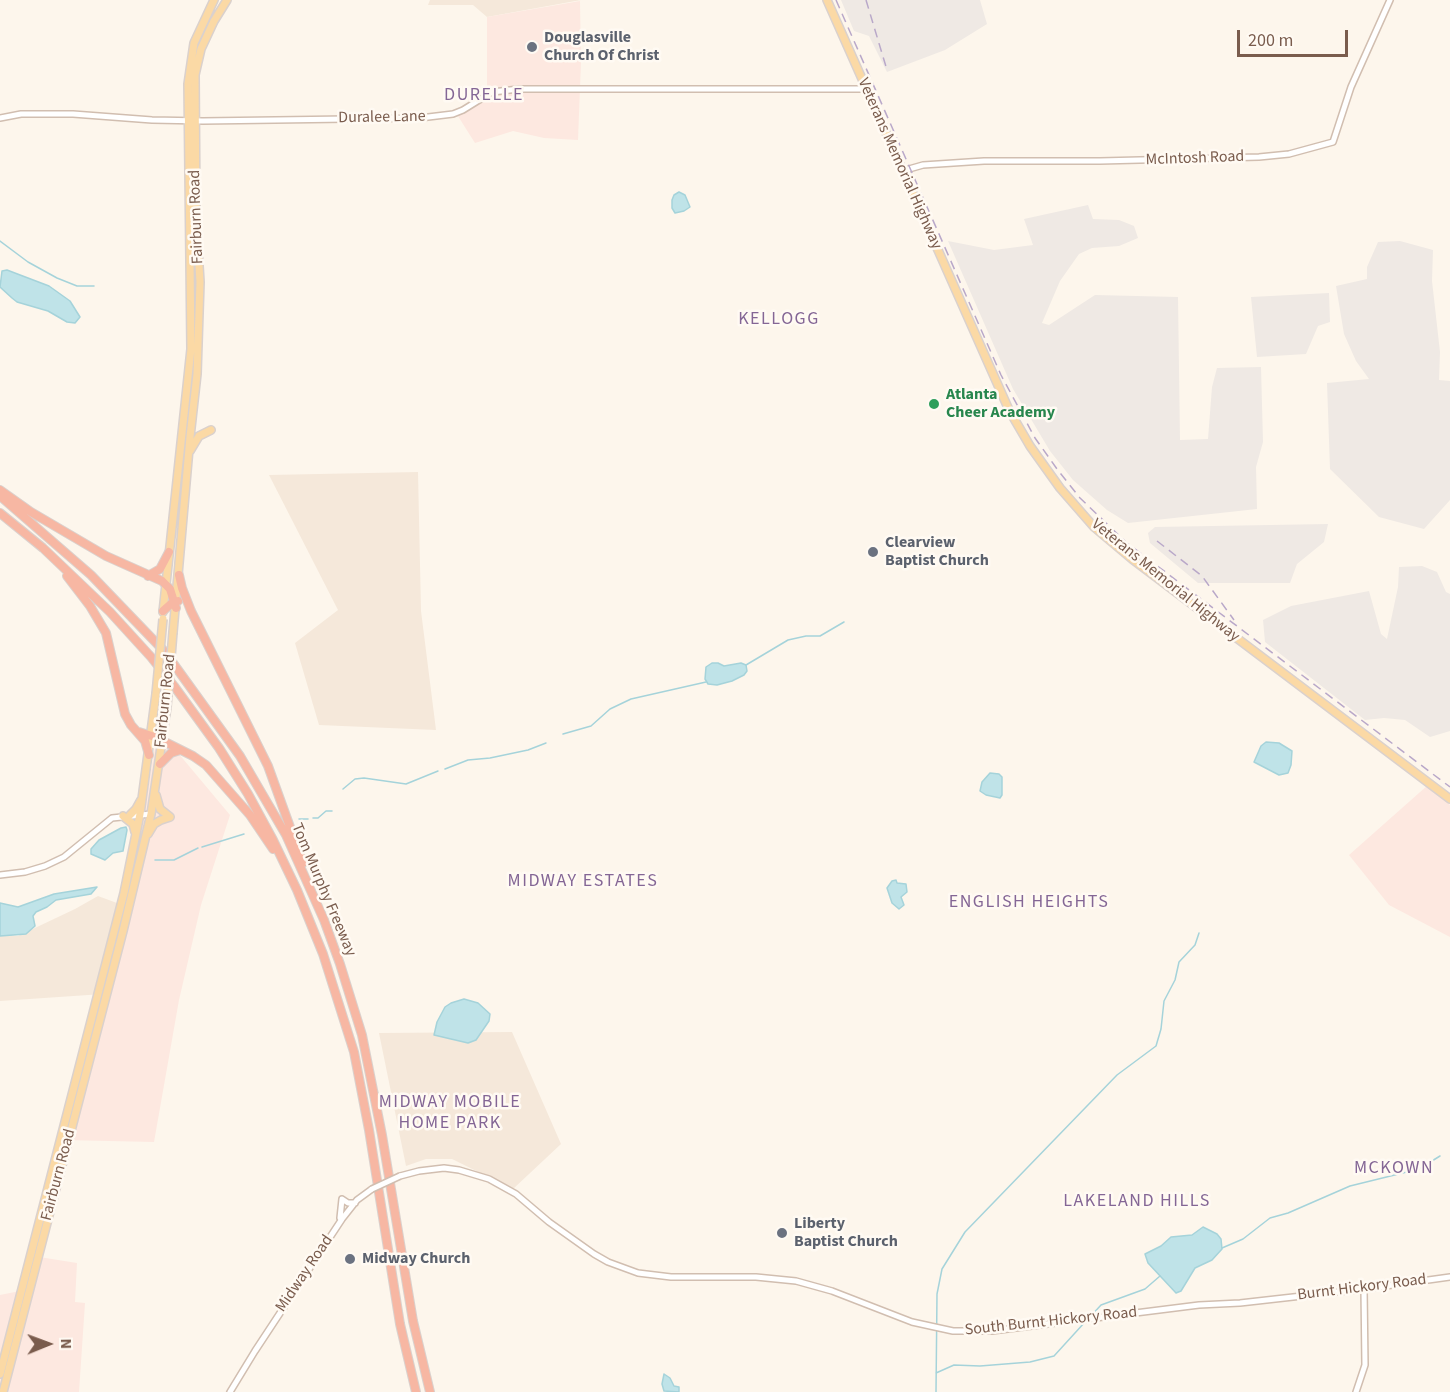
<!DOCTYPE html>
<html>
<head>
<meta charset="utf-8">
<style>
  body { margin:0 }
  #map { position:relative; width:1450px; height:1392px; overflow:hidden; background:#fdf6ec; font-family:"Source Sans 3",sans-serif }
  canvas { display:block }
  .north { position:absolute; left:18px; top:1314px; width:60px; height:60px; -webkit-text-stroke:4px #fffaf3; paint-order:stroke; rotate:89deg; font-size:16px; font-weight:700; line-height:24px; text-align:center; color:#7a5c4d }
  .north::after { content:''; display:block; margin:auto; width:21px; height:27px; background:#7a5c4d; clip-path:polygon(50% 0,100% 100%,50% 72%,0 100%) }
  .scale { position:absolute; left:1237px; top:30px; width:111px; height:27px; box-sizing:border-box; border:3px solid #7a5c4d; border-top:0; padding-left:8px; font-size:18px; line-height:21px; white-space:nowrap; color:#7a5c4d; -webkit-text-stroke:4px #fffaf3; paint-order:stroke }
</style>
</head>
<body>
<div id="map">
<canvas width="1450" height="1392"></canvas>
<div class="north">N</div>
<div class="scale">200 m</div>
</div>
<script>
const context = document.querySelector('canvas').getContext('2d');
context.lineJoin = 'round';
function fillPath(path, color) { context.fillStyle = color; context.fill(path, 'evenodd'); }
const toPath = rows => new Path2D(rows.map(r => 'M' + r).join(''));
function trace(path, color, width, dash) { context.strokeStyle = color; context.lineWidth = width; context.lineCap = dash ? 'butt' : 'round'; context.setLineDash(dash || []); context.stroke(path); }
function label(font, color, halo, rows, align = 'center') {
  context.font = font + ' "Source Sans 3",sans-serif'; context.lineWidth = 5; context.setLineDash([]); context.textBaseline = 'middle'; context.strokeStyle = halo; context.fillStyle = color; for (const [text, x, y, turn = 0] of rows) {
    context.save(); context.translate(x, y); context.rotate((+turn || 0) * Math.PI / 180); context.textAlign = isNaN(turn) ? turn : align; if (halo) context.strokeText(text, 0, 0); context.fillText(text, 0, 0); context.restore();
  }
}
fillPath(toPath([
  [430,0,581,0,487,17,473,5,428,5],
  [418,472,421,611,436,730,319,725,295,643,338,610,269,475],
  [98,896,125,906,103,994,0,1001,0,935,18,936,75,909],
  [512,1032,561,1144,513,1189,452,1159,426,1159,406,1166,379,1033]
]), '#f5e8da');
fillPath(toPath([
  [580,1,581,62,578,140,544,138,513,131,475,143,456,113,487,96,487,17],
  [158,729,230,815,201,905,179,1000,154,1142,63,1140,90,1051,132,880],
  [1428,785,1450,805,1450,937,1389,905,1349,855],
  [33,1256,77,1263,75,1302,85,1303,79,1392,0,1392,0,1295,25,1290]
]), '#fde8e0');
fillPath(toPath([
  [841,0,980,0,987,24,945,50,887,72,869,36,854,31],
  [1088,205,1093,219,1119,220,1134,226,1138,238,1119,246,1092,248,1079,254,1060,281,1042,323,1049,325,1095,295,1178,297,1180,440,1208,439,1212,387,1217,368,1261,367,1263,442,1256,467,1257,509,1128,523,1107,510,1073,480,1050,451,1013,389,948,241,994,250,1033,245,1024,219],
  [1400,241,1433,250,1432,281,1440,352,1439,380,1450,381,1450,500,1424,529,1379,517,1330,469,1327,383,1369,379,1356,361,1344,334,1336,286,1367,279,1367,267,1378,242],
  [1329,293,1330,322,1318,326,1306,354,1257,357,1251,297],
  [1328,524,1324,542,1297,564,1290,583,1198,583,1150,543,1148,533,1155,527],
  [1422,566,1437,572,1446,592,1450,594,1450,731,1430,737,1405,720,1384,718,1365,720,1265,642,1263,620,1291,606,1369,591,1381,634,1387,639,1398,587,1399,567]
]), '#efe9e4');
const water = toPath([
  [679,192,685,195,690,207,684,211,675,213,672,208,672,200,674,195,679,192],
  [7,270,49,286,70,301,80,317,75,323,67,322,48,311,17,302,12,298,0,287,2,271,7,270],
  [712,663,718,663,724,666,741,663,746,665,747,671,744,675,732,681,717,685,708,684,705,679,706,667,712,663],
  [1266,742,1279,743,1292,751,1291,765,1288,773,1279,775,1254,762,1261,746,1266,742],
  [990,773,999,774,1002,777,1002,795,1000,798,986,795,980,791,982,782,990,773],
  [121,828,126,827,127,830,123,851,113,853,105,860,91,854,91,849,99,840,121,828],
  [896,880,897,883,906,884,907,892,901,897,904,905,899,909,892,903,887,888,892,881,896,880],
  [97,887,91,894,56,900,47,907,36,912,33,916,35,926,26,934,0,936,0,903,18,907,54,894,97,887],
  [464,999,478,1003,490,1014,489,1021,476,1040,468,1043,434,1035,437,1022,445,1007,451,1003,464,999],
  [1203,1227,1217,1234,1221,1239,1222,1249,1212,1260,1195,1268,1181,1291,1176,1293,1148,1263,1145,1254,1161,1246,1171,1237,1192,1235,1203,1227],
  [664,1374,670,1378,674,1386,679,1387,679,1392,664,1391,662,1384,664,1374]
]);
fillPath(water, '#bfe3e8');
trace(water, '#a5d3da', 1.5);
trace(toPath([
  [0,241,28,262,57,278,77,286,94,286],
  [746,665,788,640,806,636,820,636,844,622],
  [563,734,591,726,610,709,631,699,706,682],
  [445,769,468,760,490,758,528,750,546,743],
  [343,789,355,779,364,778,406,784,438,771],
  [313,818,318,818,326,811,332,811],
  [299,819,308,819],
  [202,847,244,834],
  [155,860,174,860,198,848],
  [1222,1248,1243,1239,1270,1218,1288,1213,1350,1186,1419,1169,1440,1156],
  [1090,1317,1101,1305,1145,1289,1160,1276],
  [936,1373,954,1365,980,1366,1030,1362,1054,1356,1085,1322],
  [936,1392,937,1294,942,1269,965,1232,1117,1075,1156,1046,1161,1029,1164,1001,1175,980,1179,962,1195,945,1199,933]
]), '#a5d3da', 1.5);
const tertiary = toPath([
  [0,118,21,114,73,114,152,120,203,121,420,118,453,114,463,110,492,92,519,89,867,89],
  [902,171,923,165,984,161,1100,161,1259,157,1289,154,1333,142,1351,87,1390,0],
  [0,875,25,872,45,866,64,857,112,818,151,814],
  [400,1176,419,1171,444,1168,459,1170,489,1179,516,1194,549,1222,594,1254,608,1262,638,1273,671,1277,756,1277,796,1281,832,1291,912,1322,953,1331,992,1331,1199,1305,1240,1303,1364,1289,1450,1277],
  [340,1218,342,1199,348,1203,355,1203],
  [230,1392,255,1351,342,1219,357,1200,372,1189],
  [1356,1392,1365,1365,1364,1289]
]);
const primary = toPath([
  [827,0,1009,410,1030,446,1060,488,1094,527,1132,559,1450,799],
  [190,451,199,436,211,430],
  [163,612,191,349,188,84,194,43,214,0],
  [173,632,190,437,197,374,200,282,196,217,195,75,201,49,214,21,227,0],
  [156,795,160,809,170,817],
  [130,815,136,809,141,800],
  [123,816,133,824,135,832],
  [148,834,154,824,161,820,170,817],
  [0,1374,124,893,140,814,156,694],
  [3,1392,123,931,151,814,167,707]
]);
const motorway = toPath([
  [0,490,31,512,106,556,162,581,170,589,176,608],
  [0,496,91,575,165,652,240,756,286,835,324,920,340,964,362,1035,382,1135,413,1321,430,1392],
  [0,513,43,548,110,612,151,657,174,686,219,748,248,794,273,840,297,890,323,954,354,1052,369,1130,400,1324,416,1392],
  [179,575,182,588,191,611,268,766,303,863],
  [67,576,90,606,106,633,125,714,131,725,145,741,149,755],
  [148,576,160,569,169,552],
  [163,611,172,603,178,601],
  [139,732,155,737,193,756,206,765,250,815,273,849],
  [160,764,171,753,180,750]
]);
trace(tertiary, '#d1beb0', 8);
trace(primary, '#dad1cd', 10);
trace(motorway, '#dad1cd', 10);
trace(tertiary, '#fff', 5);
trace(primary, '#fbd9a5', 7);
trace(motorway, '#f7b7a3', 8);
trace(toPath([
  [836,0,1001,375,1035,438,1057,469,1080,498,1127,543,1450,787],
  [866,0,887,70],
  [1157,541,1202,576,1234,620]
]), '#b9a8c9', 1.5, [9, 6]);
const tertiaryBridge = toPath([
  [372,1189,400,1176]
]);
const primaryBridge = toPath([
  [156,694,163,619],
  [167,707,173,632]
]);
trace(tertiaryBridge, '#d1beb0', 8, []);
trace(primaryBridge, '#dad1cd', 10, []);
trace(tertiaryBridge, '#fff', 5);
trace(primaryBridge, '#fbd9a5', 7);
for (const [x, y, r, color] of [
  [532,47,6,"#6b7280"],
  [934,404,6,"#2e9e5b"],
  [873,552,6,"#6b7280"],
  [782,1233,6,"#6b7280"],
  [350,1259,6,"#6b7280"]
]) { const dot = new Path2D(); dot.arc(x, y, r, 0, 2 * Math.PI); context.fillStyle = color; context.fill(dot); trace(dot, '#fffaf3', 2); }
label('bold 16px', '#5b616d', '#fffaf3', [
  ["Douglasville",544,38],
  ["Church Of Christ",544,56],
  ["Clearview",885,543],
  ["Baptist Church",885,561],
  ["Liberty",794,1224],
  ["Baptist Church",794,1242],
  ["Midway Church",362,1259]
], 'left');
label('16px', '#7a5c4d', '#fffaf3', [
  ["Duralee Lane",382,118,-1],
  ["McIntosh Road",1195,159,-2],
  ["Veterans Memorial Highway",899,164,66],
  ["Fairburn Road",197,217,-92],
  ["Veterans Memorial Highway",1165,581,39],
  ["Fairburn Road",166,701,-84],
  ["Tom Murphy Freeway",323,890,67],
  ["Fairburn Road",59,1175,-75],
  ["Midway Road",305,1274,-56],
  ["Burnt Hickory Road",1362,1288,-7],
  ["South Burnt Hickory Road",1051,1322,-6]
]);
label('bold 16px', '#27864d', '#fffaf3', [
  ["Atlanta",946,395],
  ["Cheer Academy",946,413]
], 'left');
context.letterSpacing = '1.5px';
label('18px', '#846695', '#fffaf3', [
  ["DURELLE",484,96],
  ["KELLOGG",779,320],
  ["MIDWAY ESTATES",583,882],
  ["ENGLISH HEIGHTS",1029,903],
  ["MIDWAY MOBILE",450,1103],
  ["HOME PARK",450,1124],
  ["MCKOWN",1394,1169],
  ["LAKELAND HILLS",1137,1202]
]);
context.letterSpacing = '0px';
</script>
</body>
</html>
